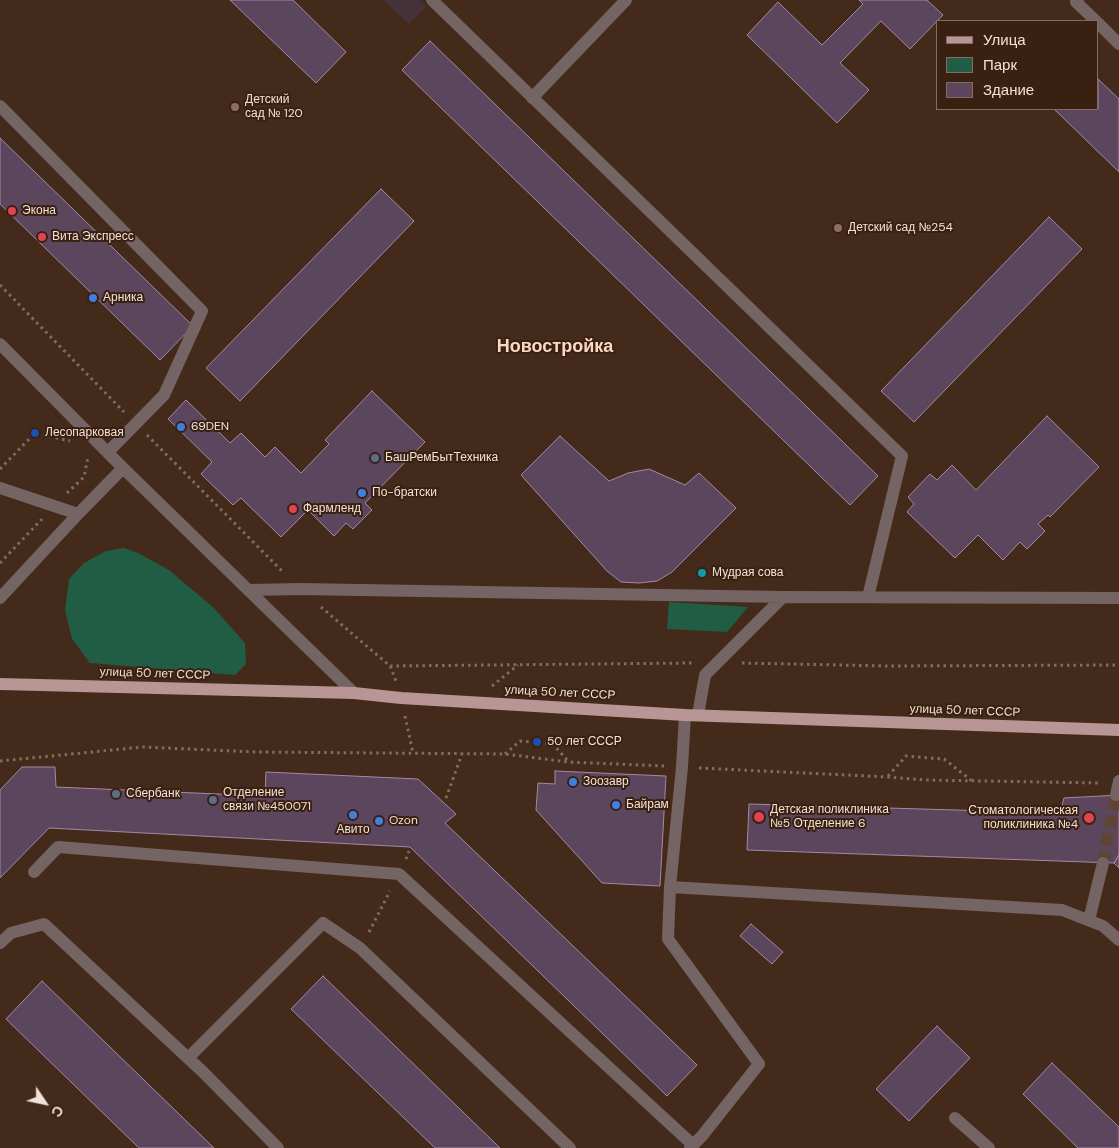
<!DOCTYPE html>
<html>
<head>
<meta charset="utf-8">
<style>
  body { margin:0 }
  #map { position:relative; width:1119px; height:1148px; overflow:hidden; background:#442a1a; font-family:"DM Sans",sans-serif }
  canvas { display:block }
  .legend { position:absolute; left:936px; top:20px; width:162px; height:90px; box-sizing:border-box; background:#3a2010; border:1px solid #846d60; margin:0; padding:6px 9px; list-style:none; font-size:15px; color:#f3e1d7 }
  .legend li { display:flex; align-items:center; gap:10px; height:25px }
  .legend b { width:25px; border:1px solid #846d60 }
  .north { position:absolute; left:20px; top:1078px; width:50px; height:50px; -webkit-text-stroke:4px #3a2010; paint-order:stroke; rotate:124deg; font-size:14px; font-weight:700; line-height:20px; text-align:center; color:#f3e1d7 }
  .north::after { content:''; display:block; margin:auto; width:18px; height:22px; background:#f3e1d7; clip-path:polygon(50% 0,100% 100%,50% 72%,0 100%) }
</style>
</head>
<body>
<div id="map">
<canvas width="1119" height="1148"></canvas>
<ul class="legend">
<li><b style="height:6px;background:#b89696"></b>Улица</li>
<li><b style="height:14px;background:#205d44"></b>Парк</li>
<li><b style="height:14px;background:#5c465d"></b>Здание</li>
</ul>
<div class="north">С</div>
</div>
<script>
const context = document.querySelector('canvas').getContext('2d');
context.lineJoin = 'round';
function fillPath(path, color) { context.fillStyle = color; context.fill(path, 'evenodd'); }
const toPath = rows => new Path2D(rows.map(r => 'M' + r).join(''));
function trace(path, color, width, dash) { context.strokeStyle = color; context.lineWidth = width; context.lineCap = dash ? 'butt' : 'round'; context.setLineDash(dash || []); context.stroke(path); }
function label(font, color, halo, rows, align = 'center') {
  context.font = font + ' "DM Sans",sans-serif'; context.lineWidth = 4; context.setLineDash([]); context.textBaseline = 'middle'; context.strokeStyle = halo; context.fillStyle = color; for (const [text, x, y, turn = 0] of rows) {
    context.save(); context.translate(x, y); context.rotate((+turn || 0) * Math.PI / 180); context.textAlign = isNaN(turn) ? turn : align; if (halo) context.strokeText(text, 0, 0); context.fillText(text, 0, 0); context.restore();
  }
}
fillPath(toPath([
  [383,0,419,0,426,7,409,24]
]), '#46333a');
fillPath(toPath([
  [124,548,138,553,169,570,214,608,245,643,246,664,235,675,90,663,72,639,65,610,69,579,84,563,106,551],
  [669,602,748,607,727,632,667,629]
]), '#205d44');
const building = toPath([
  [230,0,293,0,346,52,316,83,230,0],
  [859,0,927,0,943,15,910,49,881,21,840,63,869,90,837,123,747,35,778,2,822,45,863,4,859,0],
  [430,41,878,476,850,505,402,70,430,41],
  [1098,79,1119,99,1119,172,1054,109,1098,109,1098,79],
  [0,138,193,326,160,360,0,204,0,138],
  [381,189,414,221,240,401,206,368,381,189],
  [1049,217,1082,249,914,422,881,391,1049,217],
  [372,391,425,442,365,503,372,510,353,529,346,523,334,536,308,510,281,537,241,498,233,505,201,474,212,462,168,419,186,400,230,443,241,433,265,457,275,447,301,473,329,444,325,440,372,391],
  [1047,416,1099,467,1050,517,1048,515,1038,524,1045,531,1027,549,1020,542,1003,560,978,535,955,558,907,512,914,504,908,497,930,474,937,480,952,465,976,490,1047,416],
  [560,436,609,481,628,473,649,469,685,485,699,473,736,508,672,572,657,581,639,583,621,582,607,571,521,475,560,436],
  [22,767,55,767,56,787,265,796,266,772,418,779,456,814,445,823,697,1065,667,1096,410,847,49,828,0,878,0,790,22,767],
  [555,771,666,776,660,886,602,883,536,810,538,783,555,784,555,771],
  [1119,795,1119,855,1114,863,747,850,749,804,1060,813,1064,798,1119,795],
  [1119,855,1119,868,1114,863,1119,855],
  [751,924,783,952,772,964,740,936,751,924],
  [323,976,500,1148,435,1148,291,1009,323,976],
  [42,981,214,1148,139,1148,6,1019,42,981],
  [937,1026,970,1058,909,1121,876,1089,937,1026],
  [1052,1063,1119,1127,1119,1148,1078,1148,1023,1094,1052,1063]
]);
fillPath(building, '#5c465d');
trace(building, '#a38aa4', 1);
trace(toPath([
  [1103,863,1116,795]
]), '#5e4536', 12, [12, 6]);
trace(toPath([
  [0,285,124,412],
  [147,435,282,571],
  [0,469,35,433,70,441],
  [67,493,84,477,88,457],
  [0,563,42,519],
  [321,607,390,666,396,681],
  [742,663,888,666,1119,665],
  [390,666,693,663],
  [492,686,518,665],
  [405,716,413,753],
  [505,754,520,741,553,744,568,761],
  [0,761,143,747,256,752,505,754,568,762,665,766],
  [699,768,888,777,926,780,1100,783],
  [888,776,906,756,944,759,972,781],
  [446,798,462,754],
  [406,859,409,851],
  [369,932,390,891]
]), '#836c5e', 3, [2.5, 4]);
trace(toPath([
  [432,0,902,456,868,597],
  [1078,0,1076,2,1096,21],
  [1098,23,1119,44],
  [532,98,626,0],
  [0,106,202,311,164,395,108,452],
  [0,344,123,468,354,693],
  [0,488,78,514],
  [248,590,300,589,783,597,1119,598],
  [0,598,78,514,123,468],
  [685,715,682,767,670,887,668,939,759,1064,702,1136,690,1148],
  [698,715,705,675,783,597],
  [1116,795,1119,781],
  [34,872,58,847,399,874,693,1145],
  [670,887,1062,910,1103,926,1119,940],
  [1089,920,1103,863],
  [0,943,11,933,44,924,203,1072,278,1148],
  [188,1058,323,923,360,948,570,1148],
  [955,1118,989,1148]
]), '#756464', 12);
trace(toPath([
  [0,684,354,693,401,698,685,715,1119,730]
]), '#b89696', 12);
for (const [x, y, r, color] of [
  [235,107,5,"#8d6e63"],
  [12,211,5,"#e0444e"],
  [838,228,5,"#8d6e63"],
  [42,237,5,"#e0444e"],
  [93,298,5,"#3f7fe0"],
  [181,427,5,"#3f7fe0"],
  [35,433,5,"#1a4fb4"],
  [375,458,5,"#5c6f8a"],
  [362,493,5,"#3f7fe0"],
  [293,509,5,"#e0444e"],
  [702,573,5,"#0f9aa8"],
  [537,742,5,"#1a4fb4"],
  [573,782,5,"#3f7fe0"],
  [116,794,5,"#5c6f8a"],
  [213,800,5,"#5c6f8a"],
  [616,805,5,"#3f7fe0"],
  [353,815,5,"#3f7fe0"],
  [759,817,6,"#e0444e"],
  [1089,818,6,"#e0444e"],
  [379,821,5,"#3f7fe0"]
]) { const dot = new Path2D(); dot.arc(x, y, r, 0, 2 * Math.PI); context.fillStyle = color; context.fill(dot); trace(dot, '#3a2010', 2); }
label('12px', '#f3e1d7', '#3a2010', [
  ["Детский",245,100],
  ["сад № 120",245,114],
  ["Экона",22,211],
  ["Детский сад №254",848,228],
  ["Вита Экспресс",52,237],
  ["Арника",103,298],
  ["69DEN",191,427],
  ["Лесопарковая",45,433],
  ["БашРемБытТехника",385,458],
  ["По-братски",372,493],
  ["Фармленд",303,509],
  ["Мудрая сова",712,573],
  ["50 лет СССР",547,742],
  ["Зоозавр",583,782],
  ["Отделение",223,793],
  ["связи №450071",223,807],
  ["Сбербанк",126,794],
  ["Байрам",626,805],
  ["Детская поликлиника",770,810],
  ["№5 Отделение 6",770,824],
  ["Стоматологическая",1078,811,"right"],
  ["поликлиника №4",1078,825,"right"],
  ["Ozon",389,821],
  ["Авито",353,830,"center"]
], 'left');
label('12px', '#f3e1d7', '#3a2010', [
  ["улица 50 лет СССР",155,674,2],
  ["улица 50 лет СССР",560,693,3],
  ["улица 50 лет СССР",965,711,2]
]);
label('bold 18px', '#fad8c3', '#3a2010', [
  ["Новостройка",555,347]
]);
</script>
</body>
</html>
